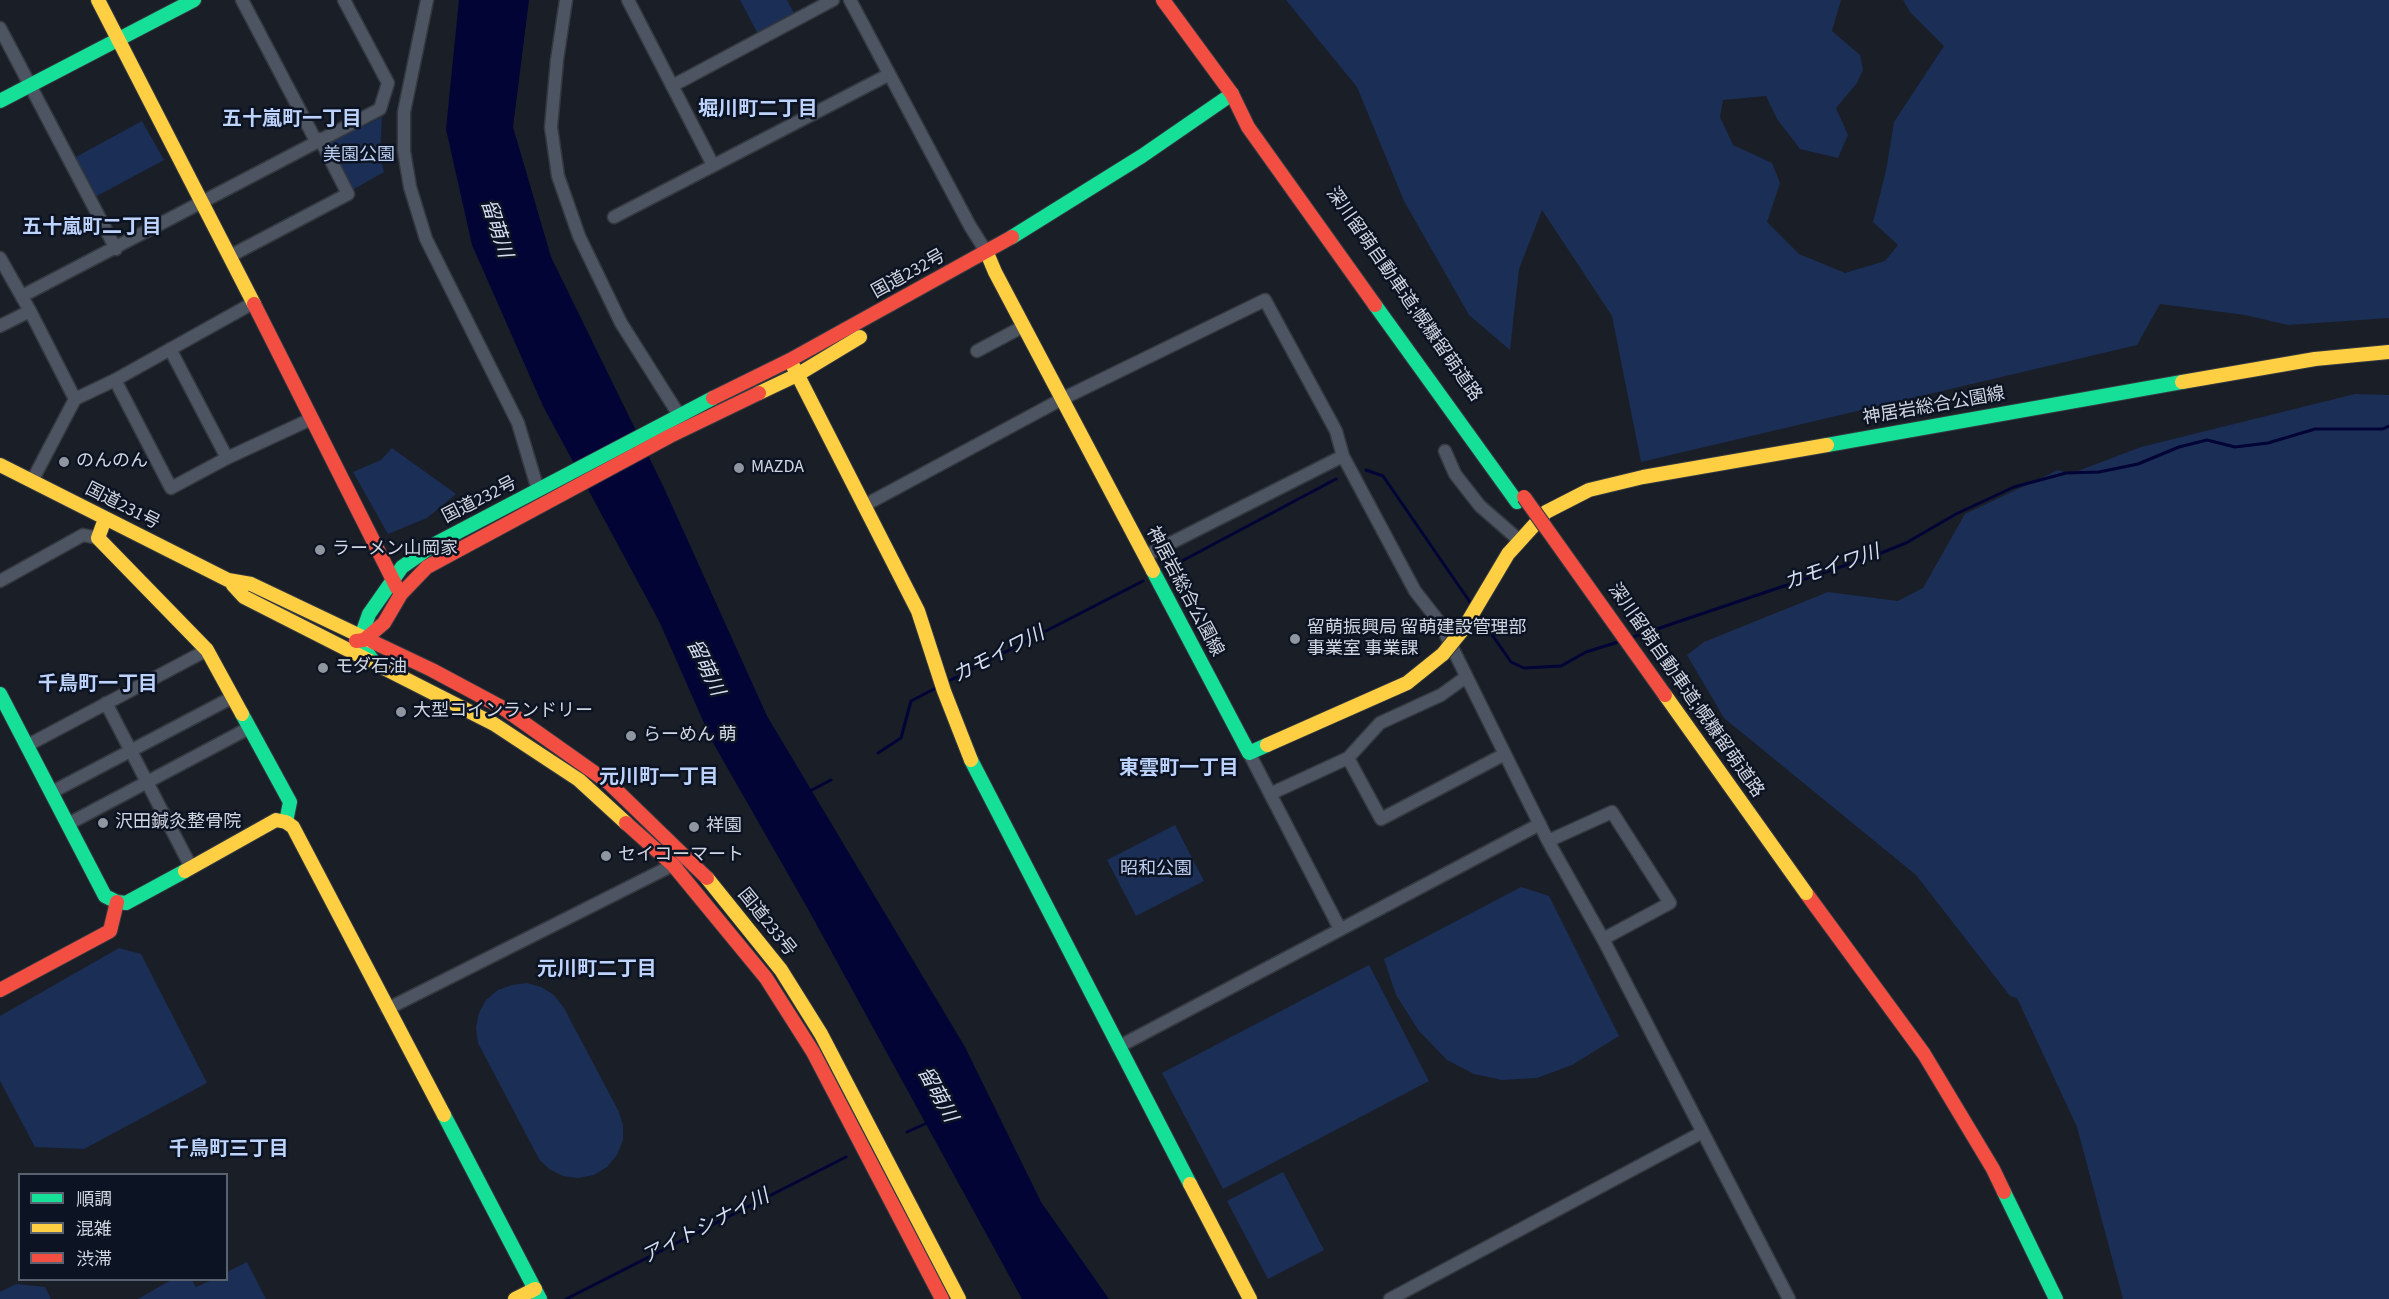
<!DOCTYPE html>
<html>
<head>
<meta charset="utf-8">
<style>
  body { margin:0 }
  #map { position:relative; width:2389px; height:1299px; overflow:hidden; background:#1a1e27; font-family:"Source Sans 3","Noto Sans JP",sans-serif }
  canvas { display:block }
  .legend { position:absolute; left:18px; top:1173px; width:210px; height:108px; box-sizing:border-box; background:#0c1423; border:2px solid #5a626f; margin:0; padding:8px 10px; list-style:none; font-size:18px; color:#d0d6e1 }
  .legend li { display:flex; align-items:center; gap:12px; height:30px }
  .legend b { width:30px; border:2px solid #5a626f }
</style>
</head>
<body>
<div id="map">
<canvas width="2389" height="1299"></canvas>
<ul class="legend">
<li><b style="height:8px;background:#16e098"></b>順調</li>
<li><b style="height:8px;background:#ffcf43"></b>混雑</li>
<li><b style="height:8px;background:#f24e42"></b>渋滞</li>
</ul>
</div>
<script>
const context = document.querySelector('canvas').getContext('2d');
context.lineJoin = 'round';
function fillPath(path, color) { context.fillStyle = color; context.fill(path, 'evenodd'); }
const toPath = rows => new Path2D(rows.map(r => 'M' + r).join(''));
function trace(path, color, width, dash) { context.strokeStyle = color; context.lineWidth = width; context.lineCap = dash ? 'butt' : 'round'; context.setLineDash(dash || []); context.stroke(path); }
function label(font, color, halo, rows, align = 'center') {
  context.font = font + ' "Source Sans 3","Noto Sans JP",sans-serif'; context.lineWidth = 5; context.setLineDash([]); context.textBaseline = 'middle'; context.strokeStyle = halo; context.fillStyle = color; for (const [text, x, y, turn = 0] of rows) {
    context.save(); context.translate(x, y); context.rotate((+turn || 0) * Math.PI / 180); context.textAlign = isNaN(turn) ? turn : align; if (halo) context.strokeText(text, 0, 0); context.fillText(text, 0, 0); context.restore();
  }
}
fillPath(toPath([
  [740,0,787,0,795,15,758,34],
  [1286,0,1841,0,1832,31,1860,55,1863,70,1857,83,1836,108,1848,135,1838,158,1800,149,1777,119,1766,96,1723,100,1720,117,1733,145,1772,163,1780,183,1767,222,1799,254,1845,273,1885,261,1898,245,1873,222,1886,171,1894,122,1944,46,1910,12,1903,0,2389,0,2389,318,2288,325,2245,315,2160,304,2137,345,1641,462,1612,316,1542,210,1519,269,1510,350,1469,315,1404,201,1357,87],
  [382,117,380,155,384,172,352,190,329,143],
  [142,121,164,160,95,197,74,158],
  [2355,394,2389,395,2389,1299,2123,1299,2077,1127,2017,998,2010,996,1916,875,1724,718,1687,655,1704,642,1828,592,1898,601,1923,588,1965,514,2058,470,2070,474,2141,447],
  [392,448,456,494,427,518,388,534,353,472,381,460],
  [1175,825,1204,881,1136,916,1107,860],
  [1521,887,1549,896,1619,1036,1572,1065,1537,1078,1502,1080,1474,1074,1447,1060,1419,1031,1396,995,1384,959],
  [119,948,141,954,207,1083,84,1149,35,1147,0,1081,0,1016],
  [1369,965,1429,1081,1223,1189,1162,1073],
  [527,983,541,987,554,995,564,1008,618,1110,623,1125,623,1140,617,1155,607,1167,594,1175,578,1178,563,1176,549,1169,539,1159,478,1043,476,1028,479,1013,486,1000,498,990,512,985],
  [1283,1172,1324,1250,1268,1279,1227,1201],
  [247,1262,266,1299,138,1299,171,1280,192,1280,196,1287,212,1280,226,1280,227,1272],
  [16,1284,45,1287,51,1299,0,1299,0,1292]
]), '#1b2e56');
fillPath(toPath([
  [459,0,529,0,513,127,551,257,665,490,767,716,965,1047,1041,1202,1109,1299,1022,1299,808,909,712,741,659,621,543,406,472,245,446,129]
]), '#020436');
trace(toPath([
  [1366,470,1383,476,1472,605],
  [1165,570,1336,479],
  [1479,616,1511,662,1524,668,1561,666,1586,652,1618,642],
  [1633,637,1876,555,1906,543,1956,514,2014,487,2066,473,2099,472,2138,464,2179,447,2207,440,2235,447,2268,443,2315,429,2383,429,2389,426],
  [947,682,1143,581],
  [878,753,901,738,911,701,936,688],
  [808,792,831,780],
  [907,1132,927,1123],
  [566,1299,846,1157]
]), '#020436', 3);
const street = toPath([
  [242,0,316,141],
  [427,0,404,112,404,151,410,187,426,239,518,423,538,490],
  [566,0,557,60,551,127,558,176,579,236,621,323,679,415],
  [628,0,713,165],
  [850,0,970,226,987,253],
  [0,28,116,249],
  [672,86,833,0],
  [614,217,888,75],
  [230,256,348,194,320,139],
  [0,258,30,311,75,399],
  [22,296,380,109,388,83,344,0],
  [0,326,30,311],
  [170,349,227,458],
  [977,351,1024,326],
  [115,380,171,488,227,458,311,419],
  [1445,451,1455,474,1480,506,1519,540],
  [32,481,75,399,115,380,253,303],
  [865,505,1062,399,1265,300,1336,431,1343,456,1415,591,1440,623,1548,841,1603,939,1789,1299],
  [1145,556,1343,456],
  [0,581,83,535,98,538],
  [106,703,191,867],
  [28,745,207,650],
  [1249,753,1340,929],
  [1348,758,1381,819,1505,754],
  [52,792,233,697],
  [1270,794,1348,758,1380,723,1441,695,1466,677],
  [68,824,249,728],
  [1548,841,1612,812,1670,903,1603,939],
  [387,1009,677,863],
  [1118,1047,1540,824],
  [1390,1299,1701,1133]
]);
const fast = toPath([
  [0,101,194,0],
  [1012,237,1142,156,1232,94],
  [1375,305,1517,502],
  [1827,445,2182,382],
  [1153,571,1249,753,1267,745],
  [374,662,366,651,363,631,369,614,402,567,435,544,713,398],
  [0,694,105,896,117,902,126,903,185,871],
  [242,714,290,802,286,822],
  [971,760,1190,1184],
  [444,1115,540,1299],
  [2004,1192,2056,1299]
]);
const slow = toPath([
  [98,0,254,304],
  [987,253,995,272,1153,571],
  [793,366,918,611,944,691,971,760],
  [2182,382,2315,359,2389,352],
  [759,393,797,375,860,337],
  [0,465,228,580,251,584,373,642],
  [105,519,98,538,207,650,242,714],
  [1508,554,1546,512,1589,490,1643,477,1827,445],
  [233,585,244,597,494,724,579,780,626,823],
  [1267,745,1407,683,1443,654],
  [185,871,276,820,286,822,293,827,444,1115],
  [707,878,781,970,821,1034,959,1299],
  [1190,1184,1250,1299],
  [515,1299,535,1289]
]);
const jam = toPath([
  [1163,0,1232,94,1248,127,1375,305],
  [254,304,397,588],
  [713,398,790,360,1012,237],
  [356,641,364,640,384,623,401,594,427,567,670,436,759,393],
  [373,642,432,670,503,708,609,783,707,878],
  [626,823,673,865,766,978,813,1052,942,1299],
  [1806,893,1924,1054,1993,1169,2004,1192],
  [0,990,110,931,117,902]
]);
trace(street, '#343940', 15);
trace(fast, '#343940', 16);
trace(slow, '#343940', 16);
trace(jam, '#343940', 16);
trace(street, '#4d5462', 12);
trace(fast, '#16e098', 14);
trace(slow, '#ffcf43', 14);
trace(jam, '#f24e42', 14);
const slowBridge = toPath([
  [1443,654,1464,628,1508,554],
  [1665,695,1806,893]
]);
const jamBridge = toPath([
  [1524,497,1665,695]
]);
trace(slowBridge, '#343940', 16, []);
trace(jamBridge, '#343940', 16, []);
trace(slowBridge, '#ffcf43', 14);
trace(jamBridge, '#f24e42', 14);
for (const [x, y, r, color] of [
  [64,462,6,"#9096a0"],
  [739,468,6,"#9096a0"],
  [320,550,6,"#9096a0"],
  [1295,639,6,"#9096a0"],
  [323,668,6,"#9096a0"],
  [401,712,6,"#9096a0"],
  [631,736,6,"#9096a0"],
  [103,823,6,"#9096a0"],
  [694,827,6,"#9096a0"],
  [606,856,6,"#9096a0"]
]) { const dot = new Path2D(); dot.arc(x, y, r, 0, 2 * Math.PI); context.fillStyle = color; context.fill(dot); trace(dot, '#0c1423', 2); }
label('18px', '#bccff3', '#0c1423', [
  ["美園公園",359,156],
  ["昭和公園",1156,870]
]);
label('18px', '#d0d6e1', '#0c1423', [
  ["国道232号",909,275,-29],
  ["深川留萌自動車道;幌糠留萌道路",1403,295,55],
  ["神居岩総合公園線",1934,407,-10],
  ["国道232号",480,501,-27],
  ["国道231号",122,507,27],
  ["神居岩総合公園線",1184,592,62],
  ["深川留萌自動車道;幌糠留萌道路",1685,691,55],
  ["国道233号",766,923,51]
]);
label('18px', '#d0d6e1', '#0c1423', [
  ["のんのん",76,462],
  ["MAZDA",751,468],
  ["ラーメン山岡家",332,550],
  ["留萌振興局 留萌建設管理部",1307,629],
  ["事業室 事業課",1307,650],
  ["モダ石油",335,668],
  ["大型コインランドリー",413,712],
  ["らーめん 萌",643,736],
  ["沢田鍼灸整骨院",115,823],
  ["祥園",706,827],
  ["セイコーマート",618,856]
], 'left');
label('bold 20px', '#bdd3fb', '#0c1423', [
  ["堀川町二丁目",758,111],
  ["五十嵐町一丁目",292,121],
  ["五十嵐町二丁目",92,229],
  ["千鳥町一丁目",98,686],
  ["東雲町一丁目",1179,770],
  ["元川町一丁目",659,779],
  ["元川町二丁目",597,971],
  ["千鳥町三丁目",229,1151]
]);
label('italic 20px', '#d4def0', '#0c1423', [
  ["留萌川",495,229,72],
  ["カモイワ川",1832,569,-19],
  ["カモイワ川",999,656,-27],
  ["留萌川",704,668,64],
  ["留萌川",936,1095,61],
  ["アイトシナイ川",706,1228,-27]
]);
</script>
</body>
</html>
